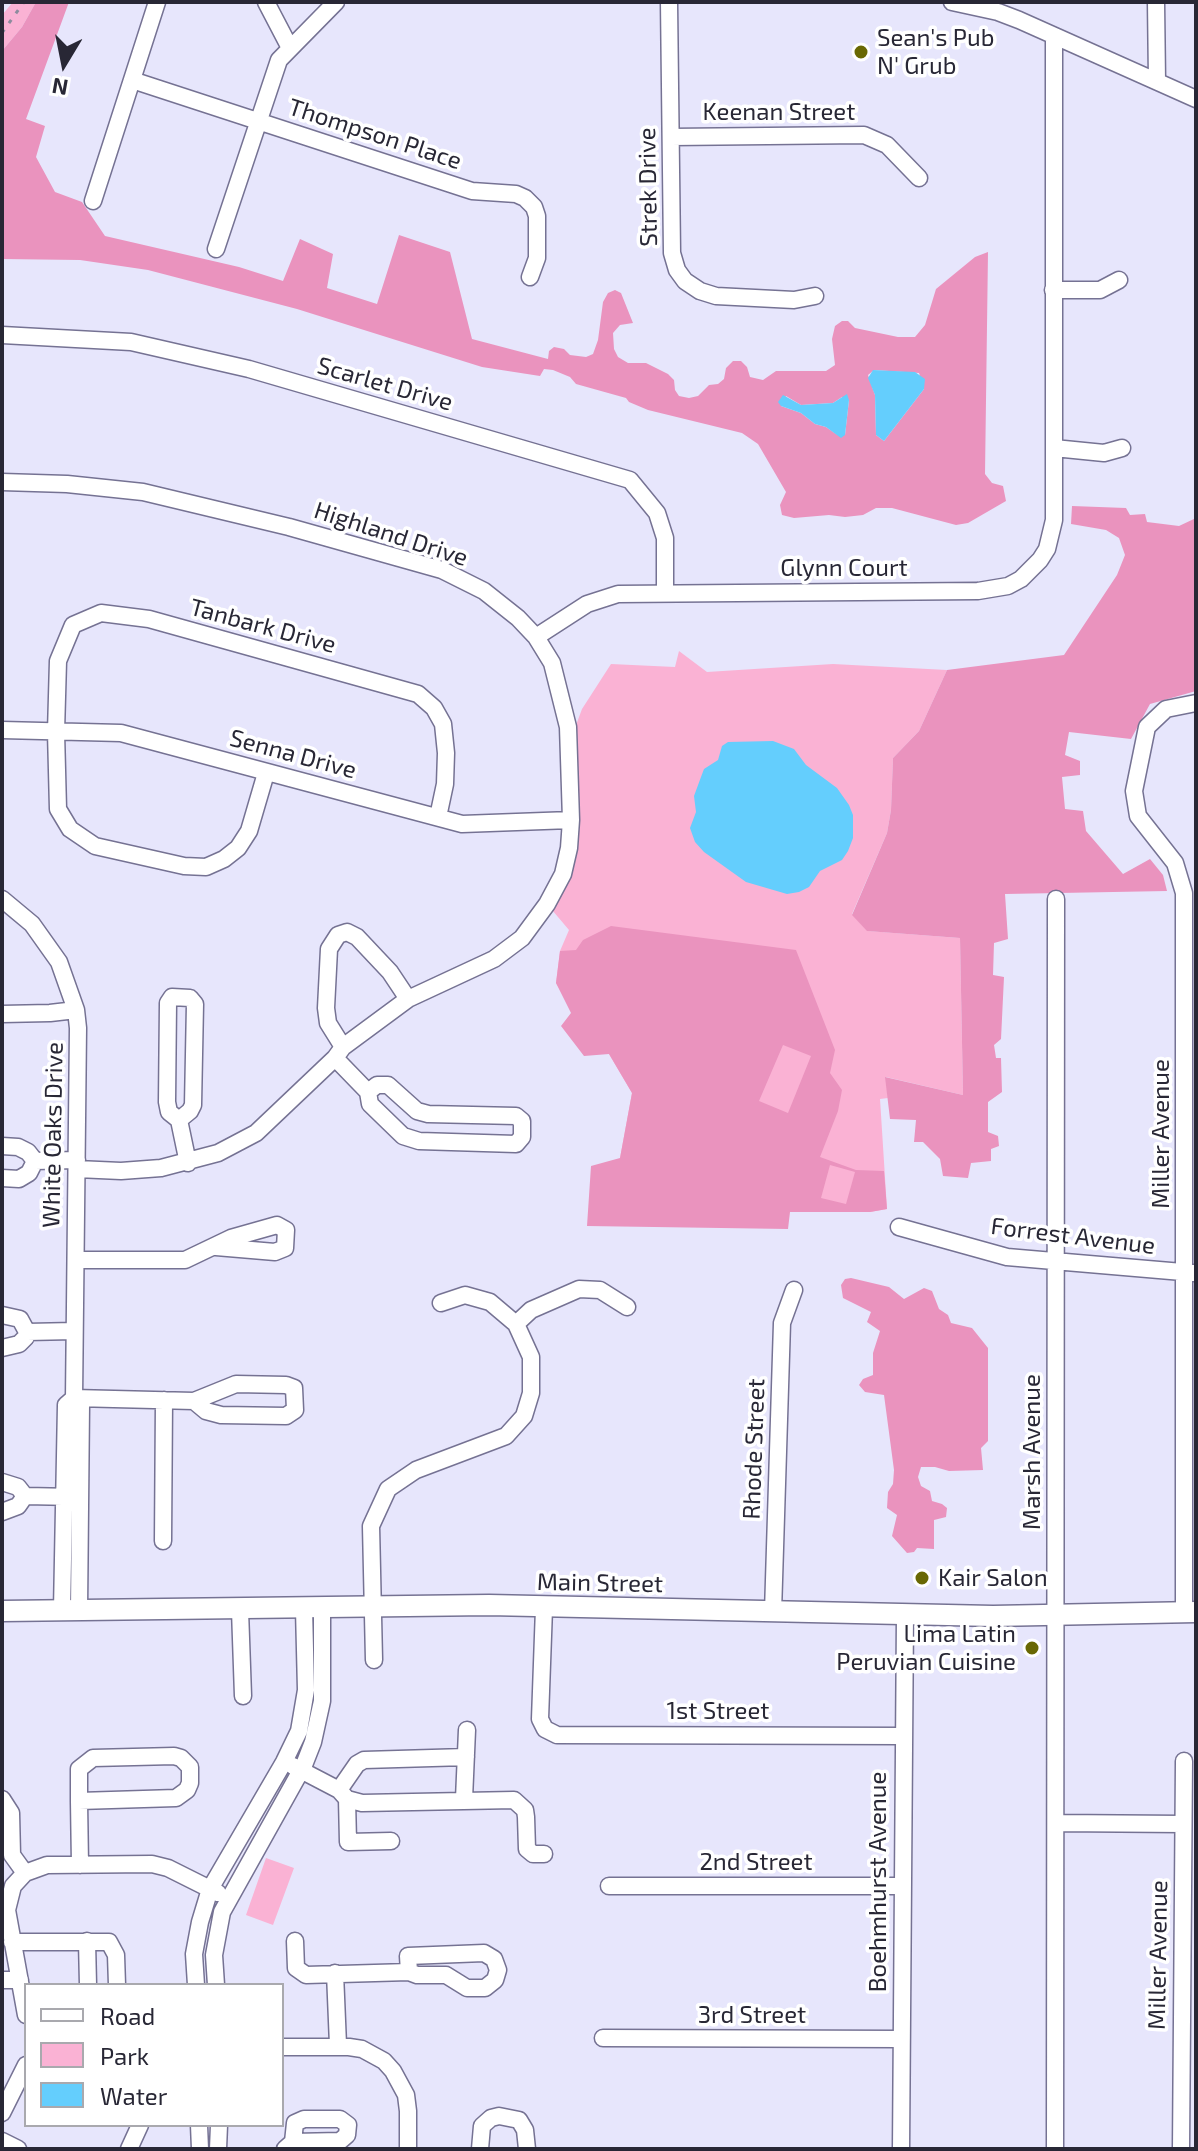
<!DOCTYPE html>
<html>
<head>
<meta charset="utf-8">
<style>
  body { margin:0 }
  #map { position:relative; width:1198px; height:2151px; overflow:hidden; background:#e7e6fc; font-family:"Exo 2",sans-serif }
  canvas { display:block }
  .frame { position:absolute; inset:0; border:4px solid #282735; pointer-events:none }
  .legend { position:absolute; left:24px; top:1983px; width:260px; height:144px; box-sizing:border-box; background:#fff; border:2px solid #a9a9ae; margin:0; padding:10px 14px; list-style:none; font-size:24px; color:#282735 }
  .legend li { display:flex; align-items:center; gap:16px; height:40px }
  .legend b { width:40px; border:2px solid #a9a9ae }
  .north { position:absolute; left:24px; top:24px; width:80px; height:80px; -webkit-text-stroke:6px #fff; paint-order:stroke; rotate:190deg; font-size:22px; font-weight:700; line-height:32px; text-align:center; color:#282735 }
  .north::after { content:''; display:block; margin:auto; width:28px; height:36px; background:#282735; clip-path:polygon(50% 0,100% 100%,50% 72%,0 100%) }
</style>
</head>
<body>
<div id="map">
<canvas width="1198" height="2151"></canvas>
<div class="frame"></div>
<ul class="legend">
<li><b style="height:10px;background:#fff"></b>Road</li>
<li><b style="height:22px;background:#fab2d4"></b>Park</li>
<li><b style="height:22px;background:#64cefd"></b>Water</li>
</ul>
<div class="north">N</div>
</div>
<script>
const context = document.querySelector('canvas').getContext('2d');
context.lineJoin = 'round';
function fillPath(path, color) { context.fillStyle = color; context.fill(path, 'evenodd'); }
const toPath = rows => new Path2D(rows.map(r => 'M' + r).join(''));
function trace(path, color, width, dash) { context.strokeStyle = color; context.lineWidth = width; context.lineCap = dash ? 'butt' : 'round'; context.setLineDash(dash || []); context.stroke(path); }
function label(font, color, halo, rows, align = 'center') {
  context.font = font + ' "Exo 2",sans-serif'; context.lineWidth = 7; context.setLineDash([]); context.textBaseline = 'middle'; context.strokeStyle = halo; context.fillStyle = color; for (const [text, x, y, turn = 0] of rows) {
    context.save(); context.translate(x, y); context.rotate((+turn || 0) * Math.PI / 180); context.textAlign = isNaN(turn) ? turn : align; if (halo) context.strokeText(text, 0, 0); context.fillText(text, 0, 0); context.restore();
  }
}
fillPath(toPath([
  [13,2,36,2,22,27,2,51,2,15],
  [679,651,707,672,833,664,947,670,919,731,893,758,891,810,887,833,852,914,868,931,960,938,963,1095,886,1077,888,1098,880,1099,887,1209,870,1212,620,1158,632,1093,609,1054,597,1054,556,983,560,951,569,930,547,904,563,874,569,744,582,709,611,664,675,667],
  [266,1858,294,1868,273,1925,246,1915]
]), '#fab2d4');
fillPath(toPath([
  [36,2,69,2,26,119,45,126,36,157,55,192,82,202,105,236,239,267,283,281,300,239,333,254,327,288,377,304,399,235,450,252,472,339,548,359,549,351,554,347,564,349,570,355,586,357,593,354,598,340,603,302,608,293,615,290,621,293,633,323,620,325,613,333,614,349,618,357,628,363,646,363,668,374,674,380,675,390,679,396,689,398,698,396,709,385,718,384,724,379,726,368,733,361,741,361,747,367,750,377,763,380,776,371,826,371,835,365,832,339,835,326,842,321,848,321,855,328,898,337,915,337,925,325,936,289,975,257,988,252,985,474,992,483,1003,486,1006,501,968,523,956,525,892,508,876,508,863,515,845,517,829,515,794,518,782,515,780,505,786,492,758,444,742,433,648,410,629,402,626,398,576,384,570,377,553,370,544,369,540,376,482,367,297,309,148,270,80,260,2,259,2,51,22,27],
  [874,370,919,373,924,389,884,441,876,435,875,395,868,375],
  [786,396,801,405,833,403,842,397,849,400,845,435,836,434,826,427,815,424,801,413,781,406],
  [1072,506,1126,508,1130,515,1145,514,1147,522,1179,526,1196,518,1196,691,1150,704,1131,739,1069,732,1065,755,1080,761,1080,775,1062,777,1065,809,1083,811,1086,831,1123,874,1150,859,1163,875,1167,891,1005,894,1008,939,994,943,993,975,1004,977,1001,1039,994,1045,996,1058,1001,1058,1002,1092,988,1102,988,1132,998,1136,999,1146,991,1149,991,1161,971,1163,968,1178,943,1176,940,1159,923,1142,914,1142,916,1120,890,1119,885,1077,963,1095,960,938,867,931,852,915,887,833,891,810,893,758,919,731,947,670,1064,655,1117,575,1125,555,1119,538,1106,530,1071,524],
  [611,926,796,950,835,1050,830,1073,842,1090,838,1111,820,1157,856,1170,884,1171,887,1209,870,1212,790,1212,788,1229,587,1226,591,1166,620,1158,632,1093,609,1054,584,1056,561,1026,571,1013,556,983,560,951,576,950,583,940],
  [783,1045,811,1056,788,1113,759,1101],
  [830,1165,855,1172,846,1204,821,1198],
  [851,1278,889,1287,904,1299,924,1288,932,1291,939,1309,948,1315,951,1323,972,1328,988,1348,988,1441,981,1448,983,1470,949,1471,935,1467,921,1467,918,1477,921,1486,930,1491,932,1501,942,1504,947,1508,946,1517,934,1520,934,1549,917,1548,914,1552,907,1553,892,1536,897,1515,887,1508,888,1492,893,1484,894,1470,884,1395,865,1392,859,1385,863,1379,873,1375,873,1353,880,1331,867,1322,871,1312,843,1298,841,1285,845,1279]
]), '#ea93be');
fillPath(toPath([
  [873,370,915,372,925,379,924,389,884,441,876,435,875,395,868,378],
  [847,394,849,400,845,435,841,438,826,427,815,424,801,413,781,406,778,402,783,395,801,405,833,403],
  [773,741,794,749,806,765,837,788,849,805,853,815,853,838,848,851,842,860,820,871,809,887,799,892,787,894,746,882,704,852,695,842,690,828,696,812,694,796,701,777,704,769,718,760,722,746,728,742]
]), '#64cefd');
const minor = toPath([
  [266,2,290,48],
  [669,2,672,253,677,270,685,281,700,291,716,296,794,300,815,296],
  [952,2,998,12,1019,20,1196,99],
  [1156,2,1157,81],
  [132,80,472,191,516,194,525,198,534,207,537,216,537,258,530,277],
  [671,137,864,135,887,145,919,178],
  [93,201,157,2],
  [216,249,279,60,336,2],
  [1053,290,1100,290,1119,280],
  [2,335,131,342,249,369,630,480,657,513,665,538,665,592],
  [1054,448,1104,453,1122,448],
  [2,482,67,484,143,492,289,527,442,570,484,591,518,618,536,637,552,663,568,727,571,820,569,848,563,874,547,904,522,938,494,959,408,999,343,1047,335,1058,256,1133,218,1153,161,1168,121,1171,77,1169],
  [536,637,587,604,618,594,978,591,1008,586,1021,579,1040,560,1047,549,1054,520,1054,37],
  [2,730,121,733,462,824,571,820],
  [266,773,249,831,238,848,224,859,206,867,184,866,95,846,70,829,58,809,56,732,58,661,73,625,101,613,149,619,418,694,434,708,443,724,446,753,445,784,438,817],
  [2,899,32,924,59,962,76,1010,78,1028,74,1398,194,1401,236,1384,286,1385,294,1388,295,1410,286,1416,221,1415,206,1411,194,1401],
  [2,1014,50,1013,76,1010],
  [343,1047,328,1023,326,1008,329,949,338,935,347,932,357,937,390,972,408,999],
  [335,1058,368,1092,370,1104,403,1136,419,1141,516,1144,522,1137,522,1121,516,1116,428,1114,417,1111,388,1085,377,1085,368,1092],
  [179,1120,169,1112,167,1102,168,1003,172,997,190,998,195,1004,193,1105,190,1111,179,1120,188,1163],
  [2,1146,18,1147,28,1152,35,1161],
  [35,1161,77,1160],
  [2,1178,19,1179,29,1173,35,1161],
  [899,1227,1007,1257,1194,1273],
  [76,1260,185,1260,231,1238,277,1225,286,1230,285,1248,275,1252,216,1247],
  [2,1315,20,1319,27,1332],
  [516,1324,531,1310,579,1289,600,1290,627,1307],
  [27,1332,74,1331],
  [2,1348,19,1344,26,1337,27,1332],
  [2,1482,18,1487,25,1496],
  [25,1496,75,1497],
  [2,1512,18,1506,25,1496],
  [163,1541,164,1400],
  [544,1608,540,1719,545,1729,557,1735,903,1736],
  [62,1610,66,1405,74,1398,81,1405,79,1610],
  [240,1610,243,1696],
  [773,1612,782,1323,794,1290],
  [1184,1613,1184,893,1175,863,1138,816,1134,791,1147,727,1166,709,1196,703],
  [374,1660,371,1526,388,1489,416,1470,506,1436,524,1416,531,1393,531,1357,516,1324,490,1302,465,1295,441,1303],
  [293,1766,339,1790,347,1799,362,1803,514,1800,525,1810,526,1817,527,1849,533,1854,544,1854],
  [339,1790,357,1764,364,1760,466,1757],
  [2,1799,11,1813,12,1855,25,1873],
  [347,1799,348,1842,391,1841],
  [464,1799,467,1730],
  [79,1801,79,1769,93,1758,174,1756,181,1758,190,1767,190,1783,187,1790,176,1798,79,1801,80,1865],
  [1056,1823,1183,1824],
  [609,1886,902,1886],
  [87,1941,88,1985],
  [295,1941,296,1968,306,1975,409,1972,417,1975,446,1975,467,1988,485,1988,495,1980,498,1970,494,1959,484,1953,408,1956,409,1972],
  [12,1942,109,1942,116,1955,117,1985],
  [335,1973,338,2045],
  [2,1980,20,1980],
  [196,1985,194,1954,200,1922,210,1889,284,1762,299,1731,306,1690,304,1609],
  [216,1985,214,1955,222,1912,304,1765,313,1742,322,1701,322,1609],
  [26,2015,7,1910,13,1886,25,1873,47,1865,152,1864,168,1868,218,1893],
  [603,2038,901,2039],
  [282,2047,349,2047,362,2049,384,2061,393,2071,406,2095,408,2111,408,2149],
  [2,2113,26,2065],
  [199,2125,200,2149],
  [2,2141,18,2149],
  [129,2149,140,2125],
  [218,2149,219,2125],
  [285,2149,293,2142,340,2141,347,2135,348,2125,340,2119,304,2119,295,2123,293,2142],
  [480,2149,482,2126,491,2118,499,2116,519,2120,525,2130,527,2149],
  [901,2149,905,1615],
  [1055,2149,1056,899],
  [1181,2149,1184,1761]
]);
const major = toPath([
  [2,1611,489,1605,993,1616,1196,1612]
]);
trace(minor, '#757293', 19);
trace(major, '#757293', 23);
trace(minor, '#fff', 16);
trace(major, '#fff', 20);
trace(toPath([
  [2,33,24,2]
]), '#8d8c9e', 3, [4, 8]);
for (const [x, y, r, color] of [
  [861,52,8,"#696803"],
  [922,1578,8,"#696803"],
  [1032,1648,8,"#696803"]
]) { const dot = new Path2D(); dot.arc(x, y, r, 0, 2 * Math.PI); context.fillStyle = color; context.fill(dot); trace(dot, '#fff', 3); }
label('24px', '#282735', '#fff', [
  ["Sean's Pub",877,38],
  ["N' Grub",877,66],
  ["Kair Salon",938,1578],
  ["Lima Latin",1016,1634,"right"],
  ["Peruvian Cuisine",1016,1662,"right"]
], 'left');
label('24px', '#282735', '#fff', [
  ["Keenan Street",779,112],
  ["Thompson Place",375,134,18],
  ["Strek Drive",648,187,-91],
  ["Scarlet Drive",385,384,16],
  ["Highland Drive",391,534,18],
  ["Glynn Court",844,568],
  ["Tanbark Drive",263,626,15],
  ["Senna Drive",293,754,15],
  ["Miller Avenue",1161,1134,-90],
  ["White Oaks Drive",53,1135,-89],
  ["Forrest Avenue",1073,1236,7],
  ["Rhode Street",754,1449,-88],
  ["Marsh Avenue",1032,1452,-90],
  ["Main Street",600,1583,1],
  ["1st Street",718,1711],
  ["2nd Street",756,1862],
  ["Boehmhurst Avenue",878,1882,-90],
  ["Miller Avenue",1158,1955,-89],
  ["3rd Street",752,2015]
]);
</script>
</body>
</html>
